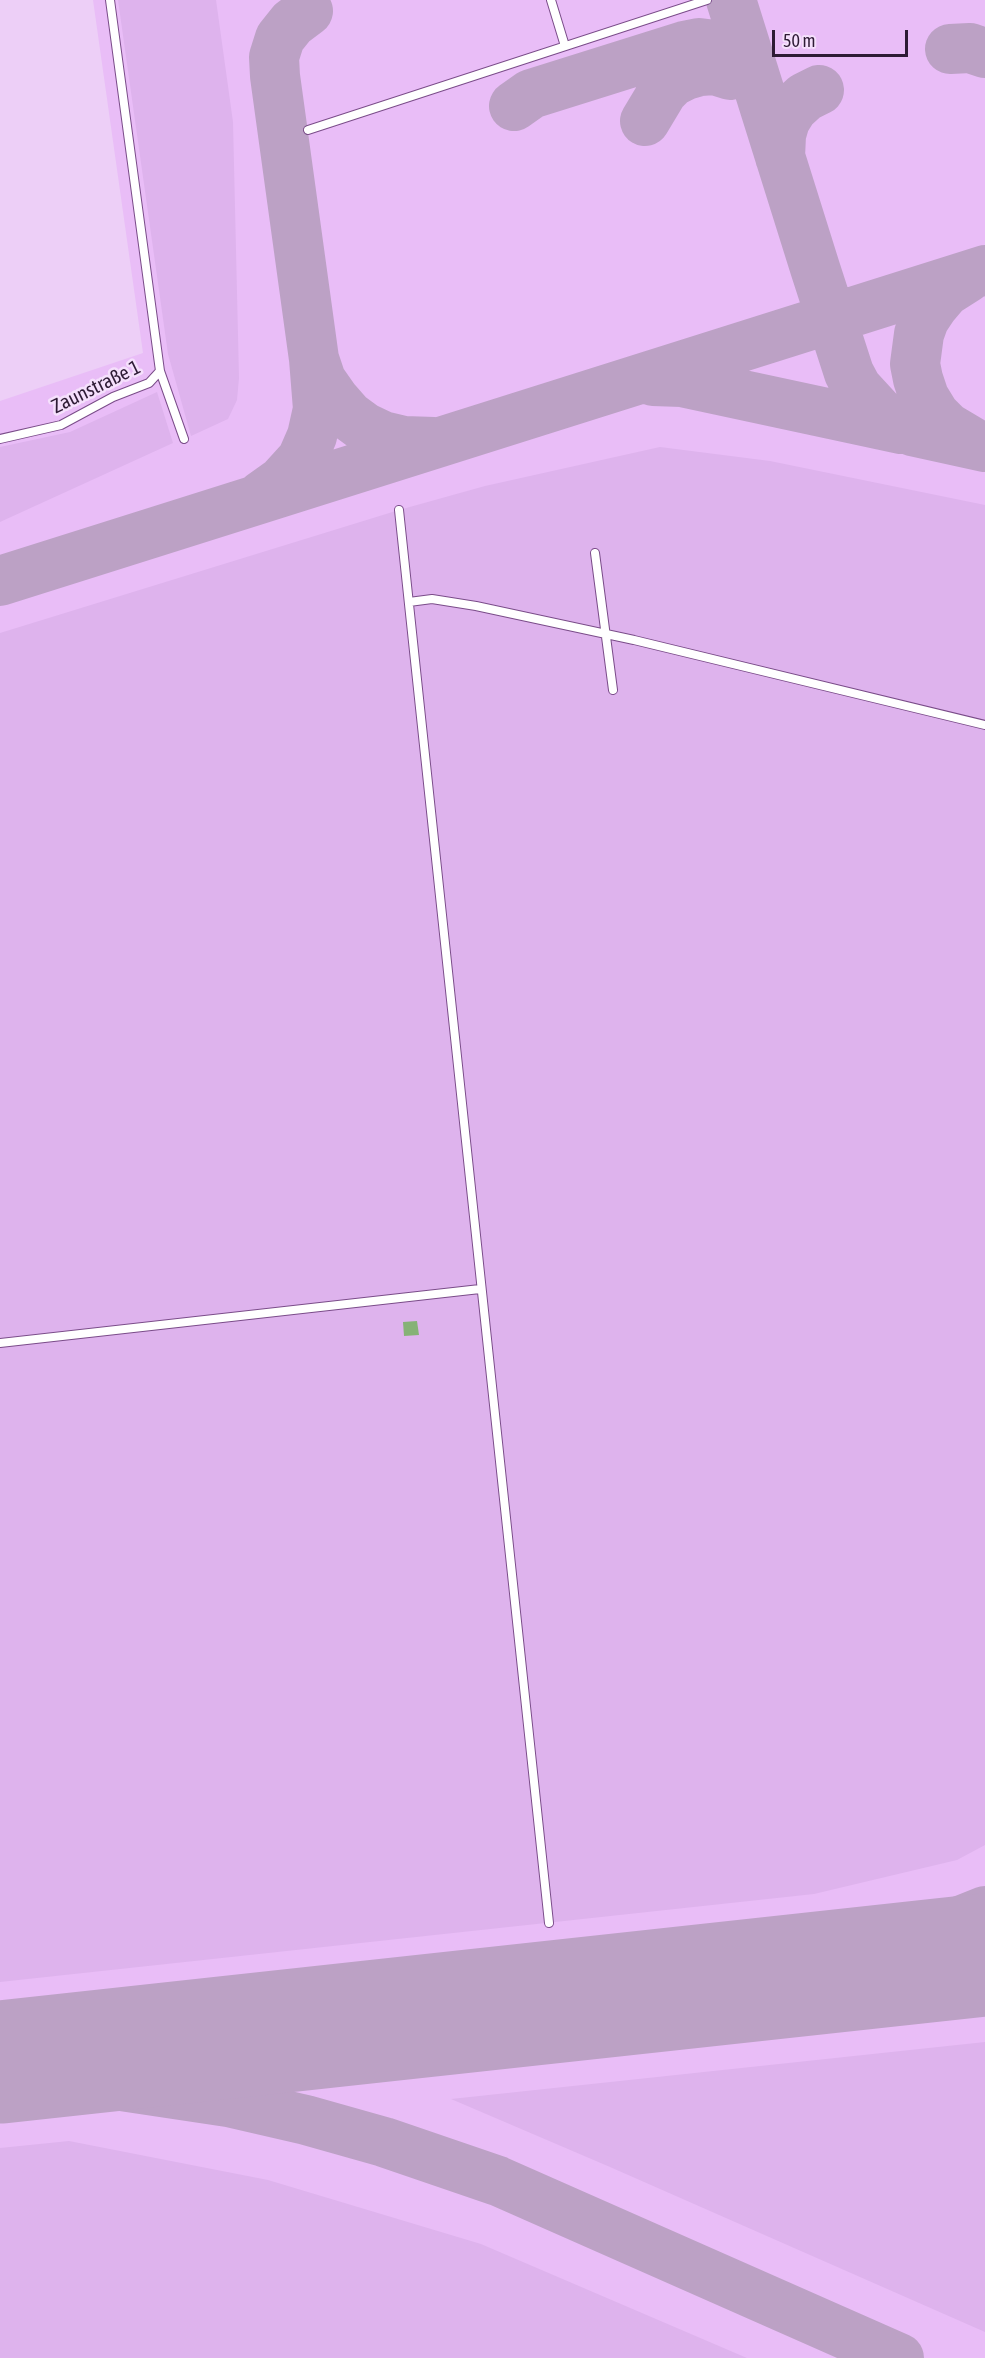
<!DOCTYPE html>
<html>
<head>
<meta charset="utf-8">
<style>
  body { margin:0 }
  #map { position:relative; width:985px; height:2358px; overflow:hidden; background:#edcff7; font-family:"Asap Condensed",sans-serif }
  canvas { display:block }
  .scale { position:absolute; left:772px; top:30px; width:136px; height:27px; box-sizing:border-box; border:3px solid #2e1b35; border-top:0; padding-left:8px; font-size:18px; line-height:21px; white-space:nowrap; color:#2e1b35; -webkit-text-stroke:4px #f5e0fc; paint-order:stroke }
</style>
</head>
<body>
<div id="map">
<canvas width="985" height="2358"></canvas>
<div class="scale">50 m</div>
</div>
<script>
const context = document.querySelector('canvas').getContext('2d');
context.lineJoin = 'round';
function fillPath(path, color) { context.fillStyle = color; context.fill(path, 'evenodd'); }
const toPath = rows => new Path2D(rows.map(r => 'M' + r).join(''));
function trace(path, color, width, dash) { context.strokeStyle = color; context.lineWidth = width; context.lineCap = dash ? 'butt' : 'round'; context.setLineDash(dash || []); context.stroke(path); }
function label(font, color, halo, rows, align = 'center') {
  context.font = font + ' "Asap Condensed",sans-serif'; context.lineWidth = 5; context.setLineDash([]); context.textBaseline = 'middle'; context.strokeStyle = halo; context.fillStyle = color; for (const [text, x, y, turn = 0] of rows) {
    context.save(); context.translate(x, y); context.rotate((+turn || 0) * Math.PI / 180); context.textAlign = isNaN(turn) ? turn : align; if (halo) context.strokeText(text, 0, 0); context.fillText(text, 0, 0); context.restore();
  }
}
fillPath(toPath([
  [93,0,985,0,985,2358,0,2358,0,401,143,353]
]), '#e9bdf7');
fillPath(toPath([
  [118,0,216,0,233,122,239,378,237,400,228,419,191,436,168,354],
  [157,392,173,443,0,522,0,447,70,432],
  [660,447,770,461,985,505,985,1845,957,1860,814,1894,0,1982,0,633,399,510,485,486],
  [985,2042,985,2332,610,2167,451,2099],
  [69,2141,268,2180,481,2244,747,2358,0,2358,0,2148]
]), '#deb3ed');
trace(toPath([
  [731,0,815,268,849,373,857,388,880,413,912,431,985,447],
  [308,11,292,23,280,38,274,57,275,76,314,359],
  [950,49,970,48,985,53],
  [514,106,531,94,547,89,684,46,699,43,715,45,729,51,741,60,755,80],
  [645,121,663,91,672,82,686,75,700,71,714,70,730,75],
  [780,157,781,135,785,121,793,108,805,97,819,90],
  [967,278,945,292,934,305,924,320,919,334,915,364,918,379,924,397,935,415,947,427,974,443],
  [653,381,682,382,901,429],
  [261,496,282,481,302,459,312,436,318,409,314,359,321,380,335,400,349,416,364,427,383,436,404,441,434,442],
  [0,581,985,270],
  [782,1977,895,1947,985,1911],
  [0,2077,108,2084,228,2102,306,2120,384,2142,498,2181,899,2358]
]), '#bca1c5', 50);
trace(toPath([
  [0,2062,985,1955]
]), '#bca1c5', 123);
fillPath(toPath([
  [417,1321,419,1335,404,1336,403,1322]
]), '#86b276');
const lane = toPath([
  [551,0,565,46],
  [308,130,707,0],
  [160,371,184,439],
  [0,439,61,425,113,397,149,383,160,371,110,0],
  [399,510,549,1923],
  [595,553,613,690],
  [409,602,432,599,476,606,634,640,985,725],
  [0,1343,480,1289]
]);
trace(lane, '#7a4c89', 10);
trace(lane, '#fff', 8);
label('20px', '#2e1b35', '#f5e0fc', [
  ["Zaunstraße 1",96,387,-26]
]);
</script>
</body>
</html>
